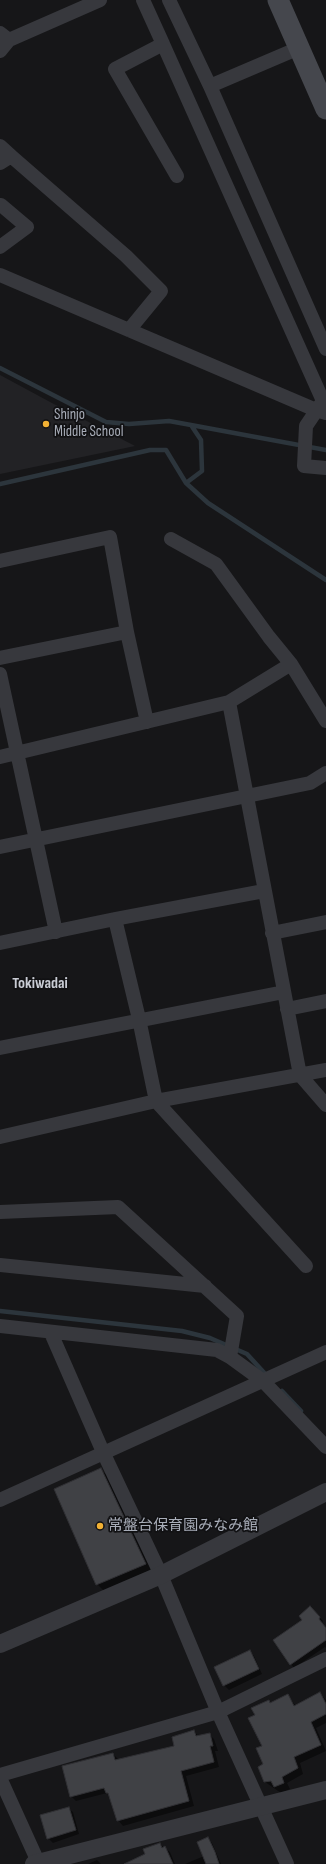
<!DOCTYPE html>
<html>
<head>
<meta charset="utf-8">
<style>
  body { margin:0 }
  canvas { display:block; background:#161618 }
</style>
</head>
<body>
<canvas width="326" height="1864"></canvas>
<script>
const context = document.querySelector('canvas').getContext('2d');
context.lineJoin = 'round';
function fillPath(path, color) { context.fillStyle = color; context.fill(path, 'evenodd'); }
const toPath = rows => new Path2D(rows.map(r => 'M' + r).join(''));
function trace(path, color, width, dash) { context.strokeStyle = color; context.lineWidth = width; context.lineCap = dash ? 'butt' : 'round'; context.setLineDash(dash || []); context.stroke(path); }
function label(font, color, halo, rows, align = 'center') {
  context.font = font + ' "Sofia Sans Condensed","Noto Sans JP",sans-serif'; context.lineWidth = 3.5; context.setLineDash([]); context.textBaseline = 'middle'; context.strokeStyle = halo; context.fillStyle = color; for (const [text, x, y, turn = 0] of rows) {
    context.save(); context.translate(x, y); context.rotate((+turn || 0) * Math.PI / 180); context.textAlign = isNaN(turn) ? turn : align; if (halo) context.strokeText(text, 0, 0); context.fillText(text, 0, 0); context.restore();
  }
}
fillPath(toPath([
  [0,375,50,402,135,446,0,474]
]), '#222225');
fillPath(toPath([
  [101,1470,109,1477,153,1571,105,1592,97,1584],
  [313,1610,323,1621,322,1623,326,1628,326,1648,325,1647,294,1668,291,1664,304,1620],
  [250,1651,254,1656,262,1674,229,1690,224,1685,216,1667],
  [320,1693,326,1700,326,1723,316,1728,326,1751,300,1763,303,1774,287,1783,290,1789,281,1793,265,1782,263,1746,256,1715,268,1701,271,1704,288,1696,296,1706],
  [194,1731,199,1737,209,1734,214,1739,218,1751,215,1751,219,1767,186,1776,194,1806,123,1826,118,1820,111,1797,107,1793,76,1801,71,1796,113,1754,119,1760,176,1746],
  [68,1808,73,1812,79,1834,53,1843,48,1838],
  [208,1838,212,1843,221,1864,185,1864,204,1856],
  [160,1844,170,1852,175,1864,126,1864,147,1855],
  [97,1860,101,1864,88,1864]
]), '#0007');
trace(toPath([
  [0,368,106,422,129,424,169,421,191,425,201,440,202,471,186,483],
  [191,425,326,450],
  [0,484,150,450,166,450,186,483,208,503,326,580],
  [0,1311,182,1331,210,1338,247,1354,268,1377],
  [282,1391,301,1411]
]), '#2c353c', 4.5);
const building = toPath([
  [101,1468,146,1564,96,1585,54,1489,101,1468],
  [310,1606,320,1617,319,1619,326,1628,326,1640,290,1665,273,1640,302,1620,299,1616,310,1606],
  [250,1650,259,1669,223,1686,214,1667,250,1650],
  [320,1692,326,1704,326,1714,311,1722,321,1745,294,1757,298,1768,282,1777,284,1783,274,1787,271,1781,264,1782,258,1767,263,1764,256,1748,262,1746,248,1718,255,1715,251,1708,269,1700,270,1703,288,1694,294,1706,320,1692],
  [194,1730,196,1736,210,1733,213,1746,210,1746,214,1762,181,1771,189,1801,117,1821,108,1793,106,1793,104,1788,70,1797,62,1766,113,1753,115,1760,174,1746,172,1737,194,1730],
  [69,1807,76,1830,47,1839,40,1815,69,1807],
  [208,1837,215,1852,219,1864,206,1864,197,1842,208,1837],
  [160,1843,162,1848,165,1846,173,1864,124,1864,145,1854,143,1849,160,1843]
]);
fillPath(building, '#404145');
trace(building, '#303034', 1);
trace(toPath([
  [143,0,163,44,115,69,177,176],
  [169,0,210,86],
  [0,33,9,40,100,0],
  [163,44,323,401,306,426,304,466,326,468],
  [299,48,210,86,326,349],
  [0,51,9,40],
  [0,146,11,156,0,163],
  [11,156,126,256,161,291,129,330],
  [0,247,27,227,1,205],
  [0,275,316,410,326,413],
  [171,539,216,564,269,637,291,664,326,721],
  [0,561,110,537,127,632,147,722],
  [0,658,127,632],
  [0,674,56,932],
  [229,702,300,1075,326,1105],
  [0,757,229,702,291,664],
  [0,847,310,783,326,773],
  [115,919,139,1019,156,1101,306,1266],
  [272,933,326,922],
  [0,943,115,919,264,891],
  [287,1009,326,1001],
  [0,1048,284,992],
  [0,1137,156,1101,326,1070],
  [0,1212,118,1207,237,1316,230,1357],
  [0,1265,205,1286],
  [0,1326,217,1350,230,1357,263,1381,326,1447],
  [51,1333,103,1452,161,1575,218,1712,287,1864],
  [0,1500,326,1352],
  [0,1775,218,1712,326,1659],
  [0,1778,39,1864]
]), '#37383d', 14);
trace(toPath([
  [0,1644,161,1575,326,1492],
  [34,1864,326,1790]
]), '#37383d', 18);
trace(toPath([
  [278,0,326,109]
]), '#45474d', 21);
for (const [x, y, r, color] of [
  [46,424,4,"#f2b134"],
  [100,1526,4,"#f2b134"]
]) { const dot = new Path2D(); dot.arc(x, y, r, 0, 2 * Math.PI); context.fillStyle = color; context.fill(dot); trace(dot, '#111113', 1.5); }
label('15px', '#a8adb8', '#111113', [
  ["Shinjo",54,415],
  ["Middle School",54,432],
  ["常盤台保育園みなみ館",108,1526]
], 'left');
label('bold 16px', '#c9ccd4', '#111113', [
  ["Tokiwadai",40,984]
]);
</script>
</body>
</html>
